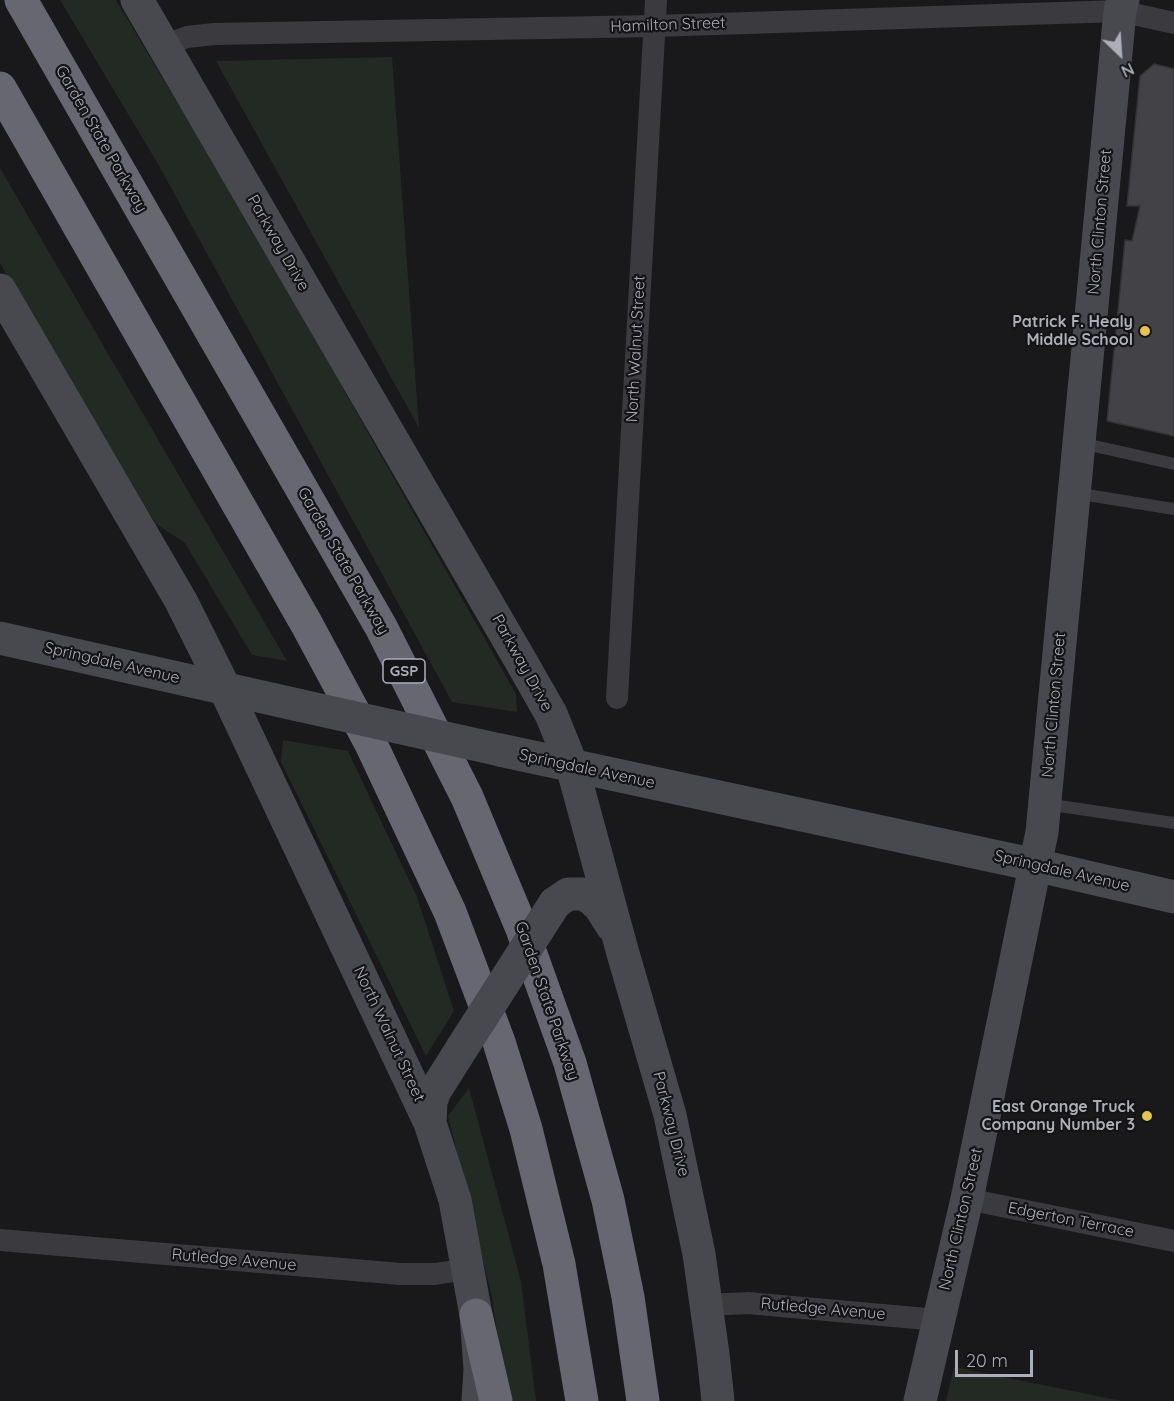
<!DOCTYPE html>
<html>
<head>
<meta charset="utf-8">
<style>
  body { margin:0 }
  #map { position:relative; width:1174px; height:1401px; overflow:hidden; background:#19181a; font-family:Quicksand,sans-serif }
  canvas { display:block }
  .north { position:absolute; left:1090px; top:24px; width:60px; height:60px; -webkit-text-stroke:4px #141315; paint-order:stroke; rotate:155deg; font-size:16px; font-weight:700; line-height:24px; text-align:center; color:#acaeb9 }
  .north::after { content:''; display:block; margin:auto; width:21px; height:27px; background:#acaeb9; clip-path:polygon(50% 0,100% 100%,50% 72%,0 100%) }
  .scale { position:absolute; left:955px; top:1350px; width:78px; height:27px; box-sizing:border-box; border:3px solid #acaeb9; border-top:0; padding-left:8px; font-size:18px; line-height:21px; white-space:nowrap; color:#acaeb9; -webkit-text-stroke:4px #141315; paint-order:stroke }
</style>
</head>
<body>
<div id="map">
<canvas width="1174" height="1401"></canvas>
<div class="north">N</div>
<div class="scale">20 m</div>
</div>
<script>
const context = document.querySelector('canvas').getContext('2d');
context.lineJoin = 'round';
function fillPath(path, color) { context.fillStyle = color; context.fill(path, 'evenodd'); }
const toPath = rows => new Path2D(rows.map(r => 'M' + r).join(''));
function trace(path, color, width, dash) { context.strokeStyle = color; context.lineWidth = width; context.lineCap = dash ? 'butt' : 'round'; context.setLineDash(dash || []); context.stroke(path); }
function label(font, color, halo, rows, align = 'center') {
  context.font = font + ' Quicksand,sans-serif'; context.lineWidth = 4.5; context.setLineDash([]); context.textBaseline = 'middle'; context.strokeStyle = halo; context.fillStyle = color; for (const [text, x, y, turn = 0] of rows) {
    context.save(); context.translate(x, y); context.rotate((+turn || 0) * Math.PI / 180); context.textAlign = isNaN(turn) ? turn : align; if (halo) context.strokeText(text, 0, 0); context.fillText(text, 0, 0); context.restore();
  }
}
fillPath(toPath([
  [60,0,116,0,262,245,516,694,517,712,452,702,158,164],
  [392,57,419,428,216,61],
  [0,168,287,661,252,655,185,543,156,524,0,263],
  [283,740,348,751,417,897,454,1011,426,1056,281,762],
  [469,1088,521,1281,536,1401,507,1401,492,1297,448,1116],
  [954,1367,1122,1401,946,1401]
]), '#232a24');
const building = toPath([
  [1154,64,1174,69,1174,436,1107,421,1125,240,1132,241,1140,206,1127,206,1140,76,1154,64]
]);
fillPath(building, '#434347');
trace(building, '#333336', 1.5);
trace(toPath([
  [1081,443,1174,464],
  [1075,493,1174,509],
  [1046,804,1174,823]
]), '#3a3a3f', 12);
trace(toPath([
  [163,46,187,37,214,34,654,26,1120,11,1174,23],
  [617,698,656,0],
  [967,1199,1174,1241],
  [0,1240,401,1274,435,1274,467,1269],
  [706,1305,748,1303,938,1320]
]), '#3a3a3f', 22);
trace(toPath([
  [137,0,522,663,551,714,562,741,572,766,622,950,670,1115,699,1254,713,1354,718,1401],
  [0,290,181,601,225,689,430,1123,455,1200,476,1315,480,1369,478,1401],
  [0,638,298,705],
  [500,750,1035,865,1174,897],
  [555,903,568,894,583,894,592,899,600,907,612,926],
  [430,1123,431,1101,435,1091,462,1048],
  [920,1401,967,1199,1042,832,1120,11,1123,0]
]), '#48494f', 33);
trace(toPath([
  [21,0,381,627,467,797,522,929,570,1063,608,1200,628,1297,643,1401],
  [0,88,306,623,371,744,450,912,499,1042,526,1129,559,1264,582,1401],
  [476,1315,496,1401]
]), '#666770', 33);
trace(toPath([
  [298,705,500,750],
  [462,1048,555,903]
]), '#48494f', 33);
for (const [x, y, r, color] of [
  [1145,331,6,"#e7c443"],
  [1147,1116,6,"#e7c443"]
]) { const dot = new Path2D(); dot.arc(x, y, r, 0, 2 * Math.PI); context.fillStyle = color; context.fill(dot); trace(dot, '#141315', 2); }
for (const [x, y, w] of [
  [404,671,42]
]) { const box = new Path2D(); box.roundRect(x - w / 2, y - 12, w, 24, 4.5); context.fillStyle = '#141315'; context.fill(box); trace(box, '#acaeb9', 1.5); }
label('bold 15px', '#acaeb9', null, [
  ["GSP",404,671]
]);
label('16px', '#acaeb9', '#141315', [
  ["Hamilton Street",668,25,-2],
  ["Garden State Parkway",101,139,60],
  ["North Clinton Street",1100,222,-85],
  ["Parkway Drive",278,243,60],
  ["North Walnut Street",636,349,-87],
  ["Garden State Parkway",343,561,60],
  ["Springdale Avenue",112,663,13],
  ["Parkway Drive",522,663,61],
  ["North Clinton Street",1054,705,-85],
  ["Springdale Avenue",587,769,12],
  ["Springdale Avenue",1062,871,13],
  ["Garden State Parkway",547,1001,71],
  ["North Walnut Street",389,1034,65],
  ["Parkway Drive",671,1124,76],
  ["North Clinton Street",961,1219,-77],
  ["Edgerton Terrace",1071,1220,11],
  ["Rutledge Avenue",234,1260,5],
  ["Rutledge Avenue",823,1309,5]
]);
label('bold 16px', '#acaeb9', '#141315', [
  ["Patrick F. Healy",1133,322],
  ["Middle School",1133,340],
  ["East Orange Truck",1135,1107],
  ["Company Number 3",1135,1125]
], 'right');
</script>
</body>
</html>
